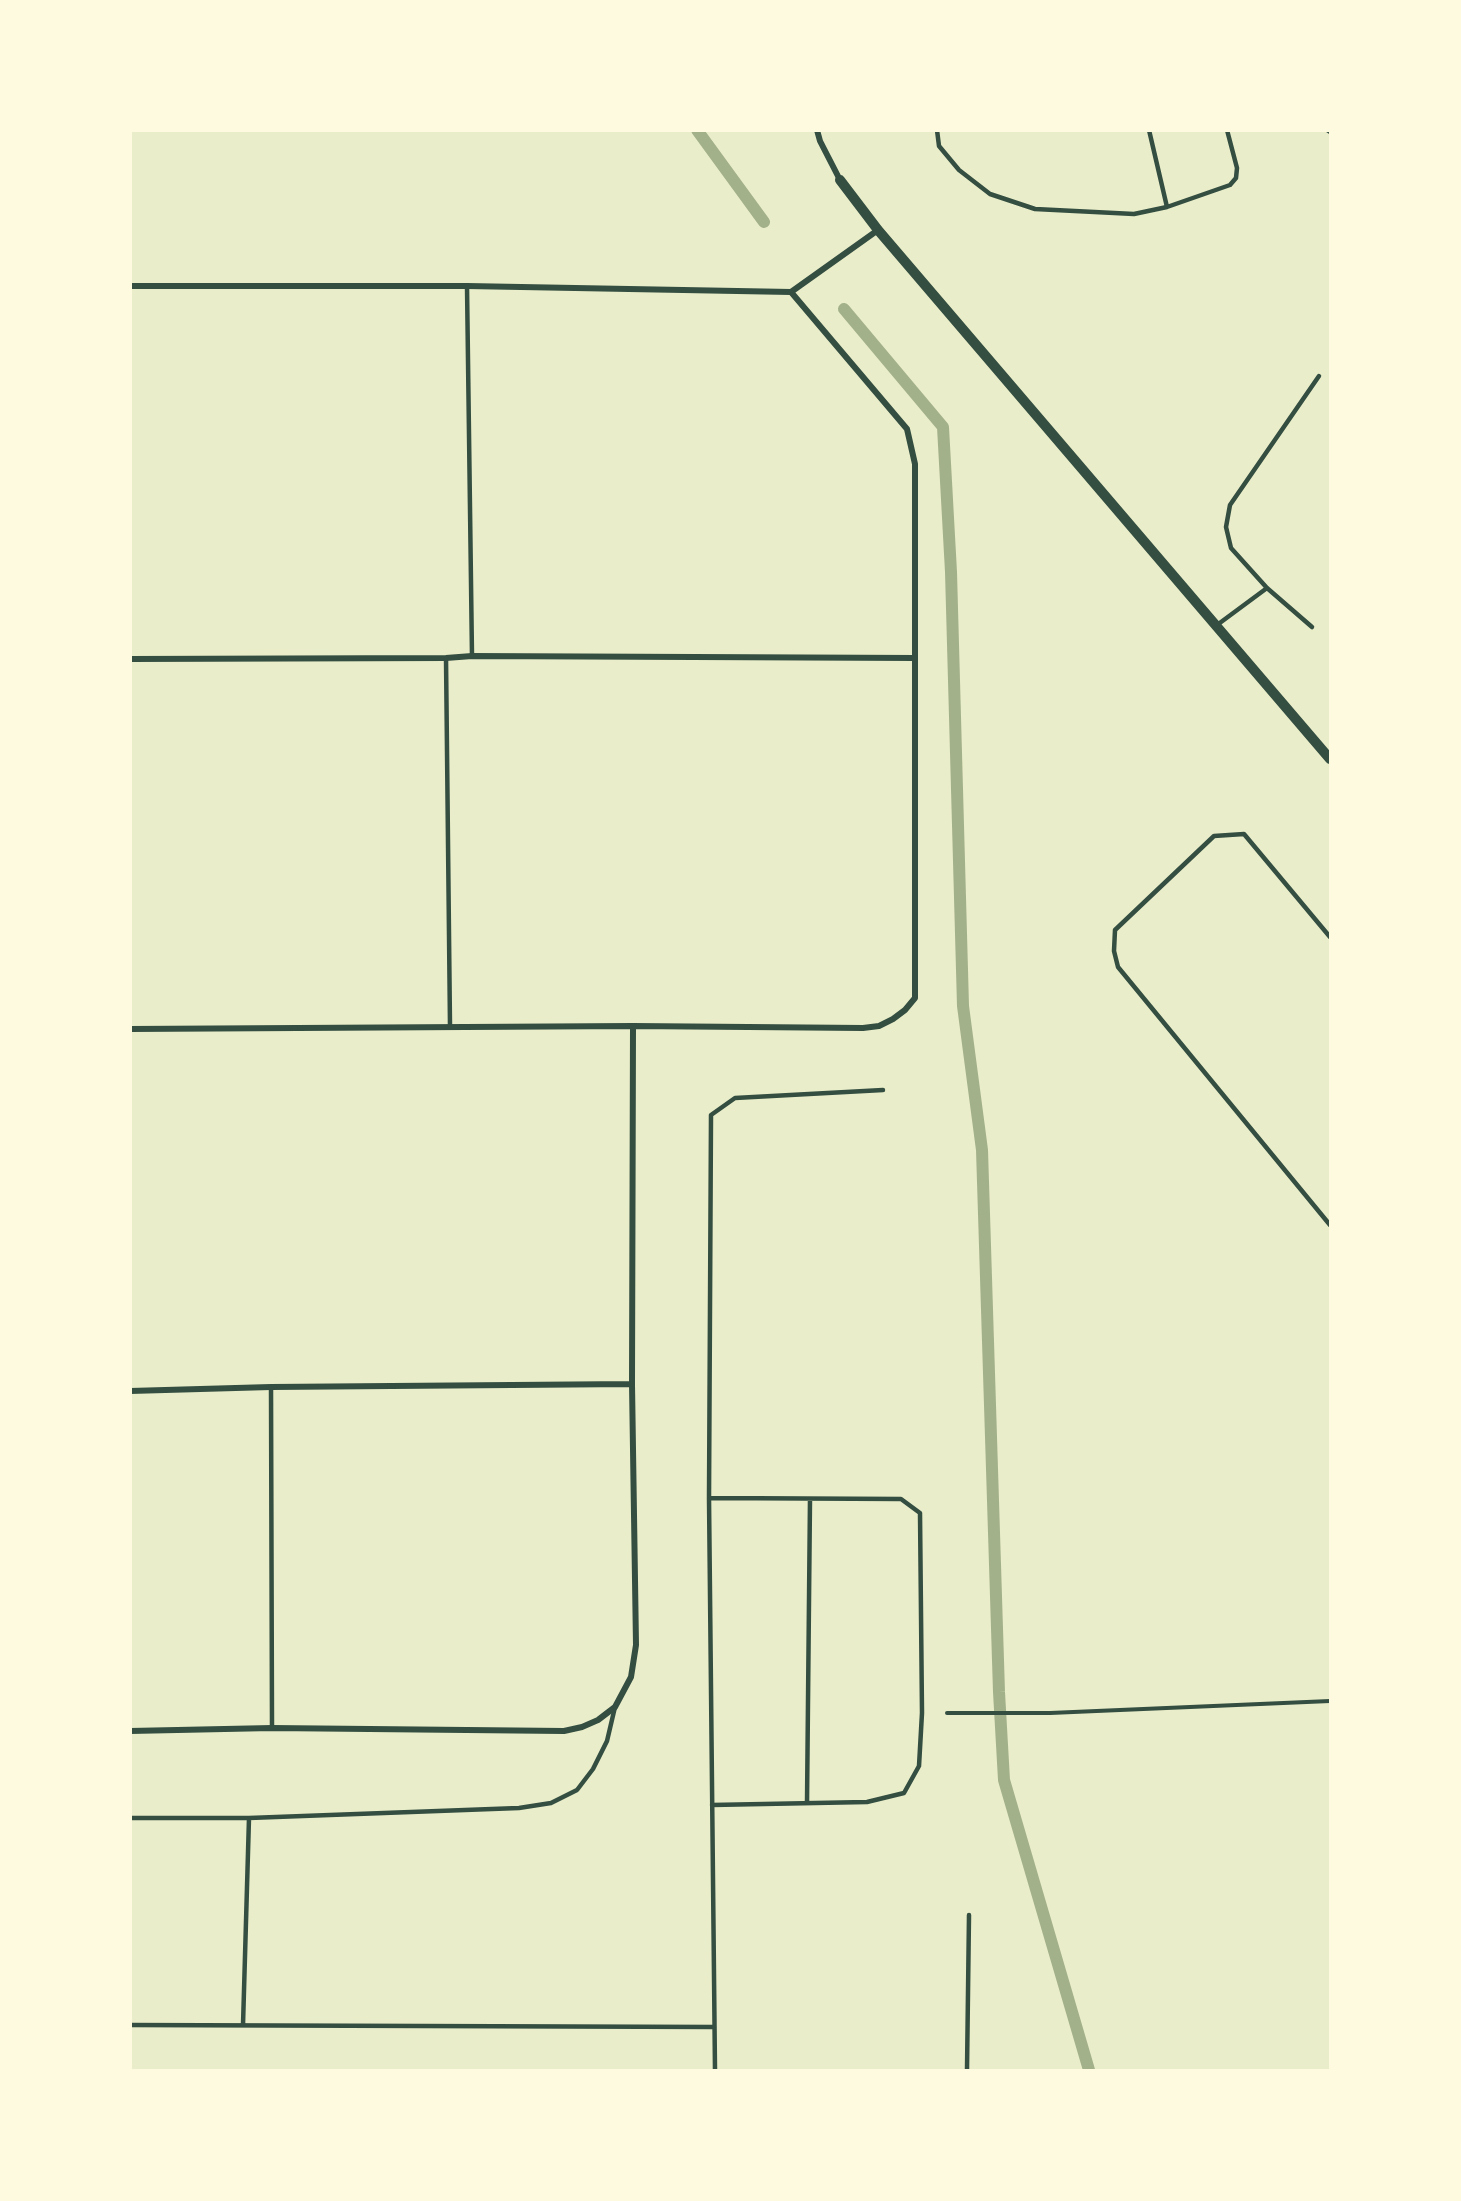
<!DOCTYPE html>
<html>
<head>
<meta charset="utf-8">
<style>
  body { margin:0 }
  #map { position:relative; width:1461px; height:2201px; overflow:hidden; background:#e9edc9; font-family:Karla,sans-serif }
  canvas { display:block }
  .frame { position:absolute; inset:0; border:132px solid #fefae0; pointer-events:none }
</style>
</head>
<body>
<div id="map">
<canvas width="1461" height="2201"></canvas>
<div class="frame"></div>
</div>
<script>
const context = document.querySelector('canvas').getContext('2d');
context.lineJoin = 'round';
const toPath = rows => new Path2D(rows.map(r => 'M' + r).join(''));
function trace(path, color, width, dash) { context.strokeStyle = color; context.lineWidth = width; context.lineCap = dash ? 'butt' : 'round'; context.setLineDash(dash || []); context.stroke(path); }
trace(toPath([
  [697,130,764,222],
  [844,309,943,427,951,572,963,1006,982,1150,999,1692,1004,1780,1089,2070]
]), '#a3b18a', 12);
trace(toPath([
  [947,1713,1050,1713,1330,1701]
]), '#344e41', 4);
trace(toPath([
  [937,130,939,146,959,170,990,194,1035,209,1134,214,1167,207,1230,185,1236,178,1237,168,1227,130],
  [1149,130,1167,207],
  [1327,130,1330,132],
  [467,286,472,656],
  [1217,625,1267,588],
  [1312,627,1267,588,1231,548,1226,527,1230,505,1319,376],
  [446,658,450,1026],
  [1330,937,1244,834,1214,836,1115,930,1114,951,1118,967,1330,1225],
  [271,1387,272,1728],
  [709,1498,901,1499,920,1513,922,1713,919,1766,904,1793,867,1802,712,1805],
  [807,1803,810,1499],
  [130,1818,249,1818,519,1808,551,1803,577,1790,593,1769,607,1741,615,1707],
  [130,2025,714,2027],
  [243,2025,249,1818],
  [715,2070,709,1498,711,1115,735,1098,883,1090],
  [967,2070,969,1915]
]), '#344e41', 4.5);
trace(toPath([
  [817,130,820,141,840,180],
  [130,286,467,286,791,292,878,230],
  [130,659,446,658,472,656,915,658],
  [130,1029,633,1026,863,1028,879,1026,893,1019,905,1010,915,998,915,464,907,429,791,292],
  [130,1391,271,1387,632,1384],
  [130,1731,272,1728,564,1731,582,1727,598,1720,615,1707,631,1677,636,1645,632,1384,633,1026]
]), '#344e41', 6);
trace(toPath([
  [840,180,878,230,1330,759]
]), '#344e41', 10);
</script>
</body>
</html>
